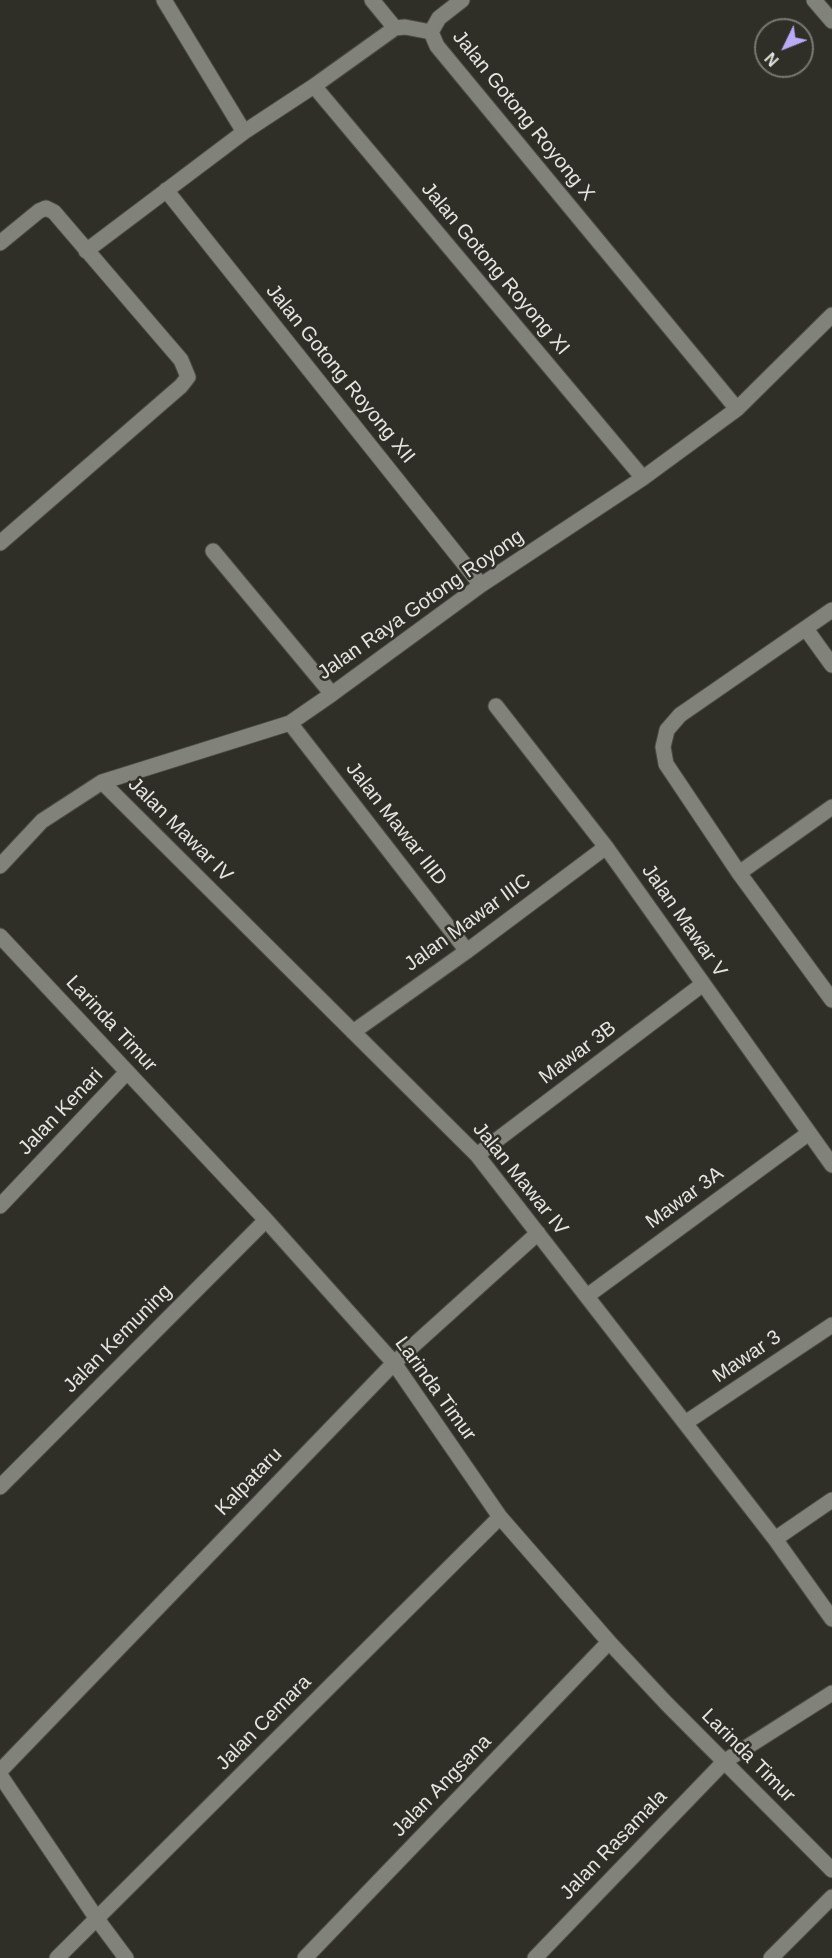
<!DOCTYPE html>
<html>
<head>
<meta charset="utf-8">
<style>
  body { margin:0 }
  #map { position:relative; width:832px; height:1958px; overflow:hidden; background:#2f2f28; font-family:Helvetica,sans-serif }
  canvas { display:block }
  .north { position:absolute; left:754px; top:18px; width:60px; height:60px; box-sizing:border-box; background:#2f2f28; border:2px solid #787872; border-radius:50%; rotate:227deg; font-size:16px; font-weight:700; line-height:24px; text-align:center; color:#e5e5e1 }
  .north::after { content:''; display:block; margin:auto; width:21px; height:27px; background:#b8abf7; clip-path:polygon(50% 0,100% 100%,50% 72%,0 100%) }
</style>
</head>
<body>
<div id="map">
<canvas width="832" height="1958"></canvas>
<div class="north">N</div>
</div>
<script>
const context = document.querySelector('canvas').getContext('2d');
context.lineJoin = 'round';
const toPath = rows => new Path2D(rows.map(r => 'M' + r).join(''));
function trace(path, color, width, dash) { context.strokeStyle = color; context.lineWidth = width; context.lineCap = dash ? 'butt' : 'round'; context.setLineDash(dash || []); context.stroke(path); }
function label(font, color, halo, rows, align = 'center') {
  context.font = font + ' Helvetica,sans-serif'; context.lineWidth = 5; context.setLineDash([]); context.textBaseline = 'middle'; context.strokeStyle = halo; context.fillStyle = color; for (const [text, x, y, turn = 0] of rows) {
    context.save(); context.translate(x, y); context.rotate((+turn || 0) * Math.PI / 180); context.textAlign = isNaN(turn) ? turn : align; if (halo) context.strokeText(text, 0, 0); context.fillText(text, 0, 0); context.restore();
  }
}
const minor = toPath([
  [164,0,244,132],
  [372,0,395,28],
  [814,0,832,21],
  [431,32,437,46,737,409],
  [431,32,439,18,462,0],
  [314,86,643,478],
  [166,190,481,585],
  [0,243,39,211,46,208,54,212,181,360,188,377,181,386,0,543],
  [86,251,244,132,314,86,395,28,405,27,431,32],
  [213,551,332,694],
  [832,610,680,715,667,730,663,747,666,764,739,873,832,1000],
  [806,629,832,665],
  [496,706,606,847,832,1165],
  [290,723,467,951],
  [102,782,477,1155,775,1539,832,1619],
  [0,866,42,821,102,782,290,723,332,694,481,585,643,478,737,409,832,315],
  [739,873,832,807],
  [0,936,266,1220,394,1363,500,1517,609,1642,666,1703,832,1870],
  [353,1032,467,951,606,847],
  [477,1155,703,984],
  [0,1206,127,1072],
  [587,1296,809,1133],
  [685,1423,832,1325],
  [0,1487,266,1220],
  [775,1539,832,1500],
  [0,1771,394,1363,538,1233],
  [0,1775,97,1919,126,1958],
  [57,1958,500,1517],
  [305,1958,609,1642],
  [535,1958,725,1761,832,1693],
  [771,1958,832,1897]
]);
trace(minor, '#4d4d47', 17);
trace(minor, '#818279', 15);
label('20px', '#e5e5e1', '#2f2f28', [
  ["Jalan Gotong Royong X",523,116,51],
  ["Jalan Gotong Royong XI",495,269,50],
  ["Jalan Gotong Royong XII",340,374,51],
  ["Jalan Raya Gotong Royong",421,605,-35],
  ["Jalan Mawar IIID",396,824,52],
  ["Jalan Mawar IV",180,830,45],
  ["Jalan Mawar V",684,921,55],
  ["Jalan Mawar IIIC",468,923,-36],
  ["Larinda Timur",111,1024,47],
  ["Mawar 3B",578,1053,-37],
  ["Jalan Kenari",61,1112,-46],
  ["Jalan Mawar IV",520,1179,51],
  ["Mawar 3A",685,1198,-36],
  ["Jalan Kemuning",118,1339,-45],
  ["Mawar 3",747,1357,-34],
  ["Larinda Timur",435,1389,54],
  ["Kalpataru",249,1482,-46],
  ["Jalan Cemara",264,1723,-45],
  ["Larinda Timur",748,1756,45],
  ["Jalan Angsana",442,1786,-46],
  ["Jalan Rasamala",614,1845,-46]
]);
</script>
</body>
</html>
